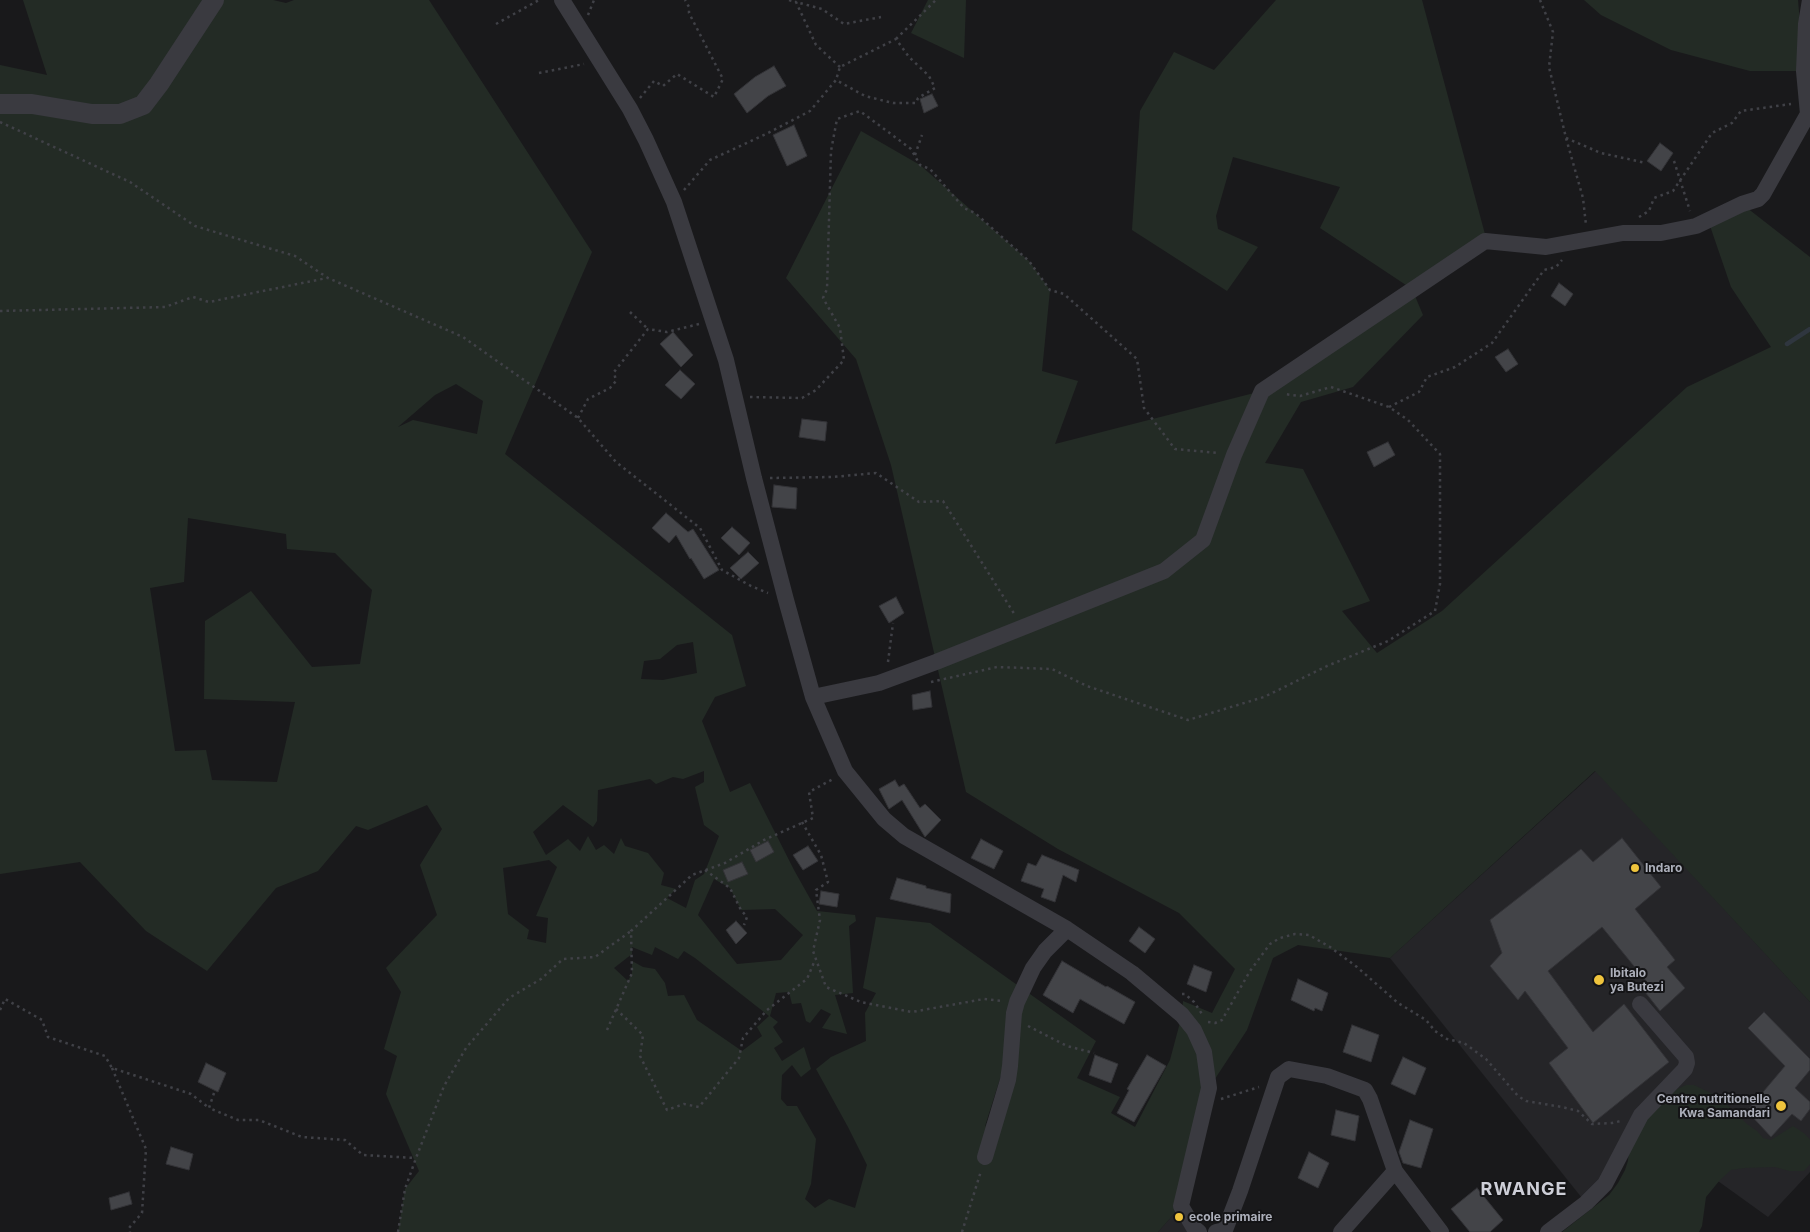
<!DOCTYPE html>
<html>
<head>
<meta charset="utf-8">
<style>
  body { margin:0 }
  canvas { display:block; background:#19191b }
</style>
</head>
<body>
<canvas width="1810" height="1232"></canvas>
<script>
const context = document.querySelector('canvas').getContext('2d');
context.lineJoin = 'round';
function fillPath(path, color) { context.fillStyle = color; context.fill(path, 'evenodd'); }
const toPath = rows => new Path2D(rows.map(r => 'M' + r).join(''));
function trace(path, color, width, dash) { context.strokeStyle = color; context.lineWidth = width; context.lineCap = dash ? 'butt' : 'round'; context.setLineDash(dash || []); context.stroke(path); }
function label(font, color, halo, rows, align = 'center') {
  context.font = font + ' Inter,sans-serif'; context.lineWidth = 4; context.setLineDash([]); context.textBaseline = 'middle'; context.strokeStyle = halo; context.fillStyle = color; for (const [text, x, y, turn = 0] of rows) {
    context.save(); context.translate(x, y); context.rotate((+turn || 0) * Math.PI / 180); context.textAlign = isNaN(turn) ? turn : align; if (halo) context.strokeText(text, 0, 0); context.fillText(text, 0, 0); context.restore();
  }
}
fillPath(toPath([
  [1596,771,1810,1002,1810,1172,1768,1217,1636,1122,1586,1203,1390,958],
  [1181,1206,1198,1232,1158,1232]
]), '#252528');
fillPath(toPath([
  [23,0,273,0,286,3,294,0,429,0,592,252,505,454,732,635,746,686,715,697,702,721,730,792,750,783,794,870,817,911,855,915,856,921,849,926,853,993,835,995,847,1034,822,1028,831,1014,821,1009,810,1023,806,1021,801,1003,792,1004,789,992,776,993,770,1016,778,1022,773,1027,783,1042,774,1048,782,1061,804,1047,811,1069,801,1077,792,1065,782,1075,781,1099,787,1106,797,1106,816,1139,811,1184,805,1199,815,1208,829,1199,855,1208,867,1165,848,1127,816,1069,831,1057,866,1041,865,1013,876,993,863,988,876,917,930,923,1096,1041,1077,1078,1120,1097,1111,1113,1135,1127,1170,1060,1182,1015,1183,1001,1212,1013,1235,969,1179,913,1058,849,966,792,891,465,856,359,786,278,861,131,920,165,1029,261,1050,290,1042,371,1078,381,1055,444,1262,391,1412,289,1320,228,1340,187,1233,157,1216,216,1218,229,1258,247,1227,291,1132,230,1140,111,1174,52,1214,70,1276,0,1422,0,1486,238,1412,289,1423,315,1353,387,1301,402,1265,463,1303,469,1370,601,1342,611,1377,653,1442,611,1687,387,1771,347,1731,287,1708,220,1742,204,1810,257,1810,1002,1595,771,1390,958,1298,945,1273,958,1247,1030,1209,1088,1181,1206,1158,1232,398,1232,405,1189,419,1171,386,1094,397,1056,384,1049,401,992,386,968,437,915,420,865,442,829,427,805,368,830,356,826,318,871,276,888,207,971,146,931,80,862,0,874,0,65,47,75],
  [456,384,483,401,477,434,413,420,398,427,435,395],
  [188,518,286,534,287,549,335,553,372,590,360,664,312,667,251,591,205,621,204,699,295,702,277,782,212,780,206,750,175,751,150,588,184,582],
  [693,642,697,673,663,680,641,679,644,661,660,659,677,645],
  [704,771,704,782,695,787,704,825,719,836,704,874,695,880,686,908,667,898,676,889,661,885,664,873,648,853,625,846,621,838,614,854,604,845,596,850,588,836,580,851,568,839,546,855,533,832,563,805,593,827,597,821,598,790,650,779,656,784,673,777,683,779],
  [549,860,557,867,536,916,548,918,546,943,527,939,529,930,508,914,503,868],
  [714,879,730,888,741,910,775,909,803,935,781,960,737,964,698,915],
  [632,947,652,955,655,947,678,959,684,951,695,958,769,1016,757,1027,762,1036,742,1051,697,1020,684,995,668,996,665,983,655,969,643,967,632,961,632,973,628,981,614,968,632,954],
  [1004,1066,1010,1066,985,1127,985,1126],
  [928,0,966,0,964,58,911,33],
  [1584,0,1798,0,1804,71,1750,71,1671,50,1601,15],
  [1686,1085,1694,1085,1719,1097,1747,1124,1757,1131,1763,1138,1771,1140,1793,1126,1805,1134,1810,1140,1810,1164,1804,1171,1789,1171,1775,1167,1745,1168,1731,1170,1720,1180,1706,1197,1702,1226,1699,1232,1562,1232,1609,1195,1618,1183,1625,1170,1628,1161,1629,1147,1652,1111,1673,1091]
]), '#232b25');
trace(toPath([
  [1787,344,1810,329]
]), '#2f363f', 4.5);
const building = toPath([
  [774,66,786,86,768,96,747,113,734,94,755,77,774,66],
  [932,94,938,106,924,113,920,99,932,94],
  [794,125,807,156,787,166,773,135,794,125],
  [1660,143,1673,153,1661,171,1647,161,1660,143],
  [1559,283,1573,294,1565,306,1551,296,1559,283],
  [673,332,693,355,681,367,660,344,673,332],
  [1508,349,1518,364,1506,372,1495,357,1508,349],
  [680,370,695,384,681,399,665,385,680,370],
  [802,419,827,422,825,441,799,437,802,419],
  [1388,442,1395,455,1374,467,1367,452,1388,442],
  [774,485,797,488,796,509,772,507,774,485],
  [666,513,688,532,693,529,719,570,704,579,691,558,690,559,676,535,669,543,652,528,666,513],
  [732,527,750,543,739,555,721,538,732,527],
  [748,552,759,563,741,579,730,568,748,552],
  [896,597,904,613,889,623,879,606,896,597],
  [930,691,932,707,913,710,912,695,930,691],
  [895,780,899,787,904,784,920,808,925,804,941,820,925,837,902,800,889,809,879,789,895,780],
  [1622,838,1661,887,1635,909,1675,960,1667,967,1685,988,1660,1011,1645,992,1651,987,1602,927,1548,971,1593,1032,1624,1004,1669,1062,1593,1123,1549,1063,1568,1048,1525,991,1518,1000,1490,966,1502,953,1490,920,1581,849,1593,862,1622,838],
  [981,839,1003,851,994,869,971,858,981,839],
  [768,841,774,852,756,862,750,850,768,841],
  [808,846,818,861,803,870,793,855,808,846],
  [1042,855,1079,870,1076,882,1063,875,1055,902,1041,897,1044,889,1021,881,1028,863,1036,866,1042,855],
  [742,862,748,874,728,882,723,870,742,862],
  [897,878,926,886,926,888,951,894,950,913,890,899,897,878],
  [821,891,839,894,837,907,819,904,821,891],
  [736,921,747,933,736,944,726,930,736,921],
  [1139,927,1155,939,1145,953,1129,941,1139,927],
  [1062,961,1106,987,1107,986,1135,1002,1124,1024,1080,999,1073,1013,1043,995,1062,961],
  [1194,965,1212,972,1206,992,1187,984,1194,965],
  [1298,979,1328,993,1322,1011,1315,1008,1314,1011,1291,1000,1298,979],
  [1764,1012,1810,1059,1810,1070,1795,1088,1810,1102,1810,1109,1801,1121,1792,1114,1771,1137,1747,1111,1785,1066,1748,1028,1764,1012],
  [1352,1025,1379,1035,1371,1062,1343,1052,1352,1025],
  [1095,1055,1118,1064,1111,1083,1089,1075,1095,1055],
  [1147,1055,1166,1066,1134,1122,1117,1113,1129,1090,1127,1089,1147,1055],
  [1403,1057,1426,1068,1415,1095,1391,1084,1403,1057],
  [206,1063,226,1073,218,1092,198,1082,206,1063],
  [1336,1110,1359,1116,1355,1141,1331,1135,1336,1110],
  [1410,1120,1433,1129,1421,1168,1403,1163,1399,1152,1410,1120],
  [171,1147,193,1154,189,1170,166,1164,171,1147],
  [1309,1152,1329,1163,1318,1188,1298,1178,1309,1152],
  [1477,1188,1503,1220,1490,1232,1470,1232,1451,1209,1477,1188],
  [129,1192,132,1204,111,1210,109,1198,129,1192]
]);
fillPath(building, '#434448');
trace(building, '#333337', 1);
trace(toPath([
  [789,0,796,2],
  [1540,0,1553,32,1549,67,1566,138,1583,198,1586,225],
  [588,15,594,0],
  [496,24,539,0],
  [896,39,936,0],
  [840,67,816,45,796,2,822,9,844,24,881,17],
  [539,73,584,64],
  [640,98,654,81,663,86,677,74,714,97,723,79,689,13,689,7,685,0],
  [0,122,130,182,195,226,295,256,328,278,463,337,578,418,616,462,700,528,722,570,751,586,768,593],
  [1566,138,1601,153,1646,163],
  [915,155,922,135],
  [1674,161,1690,211],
  [684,190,710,160,768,133,810,111,836,80,865,96,893,103,916,103,918,98,935,88,929,76,909,57,896,39,840,67,836,80],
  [1639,217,1649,211,1654,198,1673,191,1712,133,1732,123,1741,111,1791,104],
  [0,311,165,307,193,297,209,302,327,278],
  [630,312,648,329],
  [750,397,802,398,816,390,844,360,840,328,823,298,827,289,831,151,837,119,860,111,911,149,920,165,930,169,964,208,975,213,1029,261,1050,290,1064,294,1137,359,1144,408,1175,449,1218,453],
  [1389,407,1419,392,1427,377,1455,367,1492,343,1544,270,1556,267,1562,260],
  [578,418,588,399,610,388,616,381,614,372,648,329,667,332,699,324],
  [770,478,832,477,876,473,919,502,943,501,1015,615],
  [888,662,893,623],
  [931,682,997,667,1052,669,1087,686,1188,720,1264,697,1327,666,1388,641,1435,611,1440,584,1440,454,1408,420,1389,407,1331,387,1300,396,1284,394],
  [802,822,821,855,828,882,816,890,820,920,813,951,826,987,861,1002,912,1012,984,999,1003,1001],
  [705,870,730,888,741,910,747,917,744,925],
  [1182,994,1185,994,1194,1002,1202,1014],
  [616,1009,643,1035,640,1056,667,1110,684,1104,699,1107,739,1058,743,1038,767,1010,807,979,815,960],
  [0,1010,5,999,42,1020,48,1037,105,1056,112,1068,191,1094,209,1108],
  [1208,1022,1215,1023,1222,1020,1250,971,1270,944,1280,938,1295,934,1309,935,1330,947,1357,967,1398,1003,1426,1020,1435,1031,1447,1039,1464,1043,1486,1059,1518,1096,1526,1101,1562,1107,1578,1111,1592,1124,1612,1123,1621,1121],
  [1028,1026,1067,1046,1094,1053],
  [607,1030,632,973,631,931,692,875,725,863,764,840,813,818,809,792,833,779],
  [112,1068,146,1149,142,1213,129,1228,130,1232],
  [214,1093,209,1108,238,1120,259,1120,302,1137,345,1140,363,1155,416,1158],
  [1221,1099,1259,1087],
  [398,1232,405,1189,416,1158,444,1086,466,1048,509,998,541,979,563,959,595,957,631,931],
  [962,1232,981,1171]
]), '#404147', 2.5, [2.5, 4]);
trace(toPath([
  [562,0,630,109,646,140,674,202,726,360,754,478,786,600,813,697,845,771,884,819,904,836,1067,929,1132,973,1182,1015,1194,1030,1204,1052,1209,1088,1181,1206,1194,1228,1199,1232],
  [813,697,879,683,936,662,1164,571,1203,540,1234,455,1262,391,1485,241,1546,247,1623,233,1661,233,1696,226,1742,204,1758,199,1763,194,1808,114,1804,71,1806,24,1810,0],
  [985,1157,1008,1080,1010,1066,1014,1013,1017,1002,1033,968,1045,951,1067,929],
  [1395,1171,1441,1232],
  [1216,1232,1225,1230,1240,1191,1278,1077,1289,1069,1327,1076,1365,1090,1370,1099,1395,1171,1341,1232],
  [1548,1232,1586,1203,1605,1184,1641,1115,1685,1069,1687,1063,1686,1057,1640,1004]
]), '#3a3a40', 16);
trace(toPath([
  [0,104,32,104,92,114,120,114,143,105,159,84,214,0]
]), '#3a3a40', 20);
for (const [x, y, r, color] of [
  [1635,868,5,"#efc43d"],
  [1599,980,6,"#efc43d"],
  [1781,1106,6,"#efc43d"],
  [1179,1217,5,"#efc43d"]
]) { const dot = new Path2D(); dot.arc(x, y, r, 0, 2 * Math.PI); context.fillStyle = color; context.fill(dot); trace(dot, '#141416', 2); }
label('bold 12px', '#acafba', '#141416', [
  ["Indaro",1645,868],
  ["Ibitalo",1610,973],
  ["ya Butezi",1610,987],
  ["Centre nutritionelle",1770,1099,"right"],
  ["Kwa Samandari",1770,1113,"right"],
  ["ecole primaire",1189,1217]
], 'left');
context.letterSpacing = '1px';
label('bold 18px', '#cdced7', '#141416', [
  ["RWANGE",1524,1190]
]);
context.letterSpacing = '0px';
</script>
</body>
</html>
